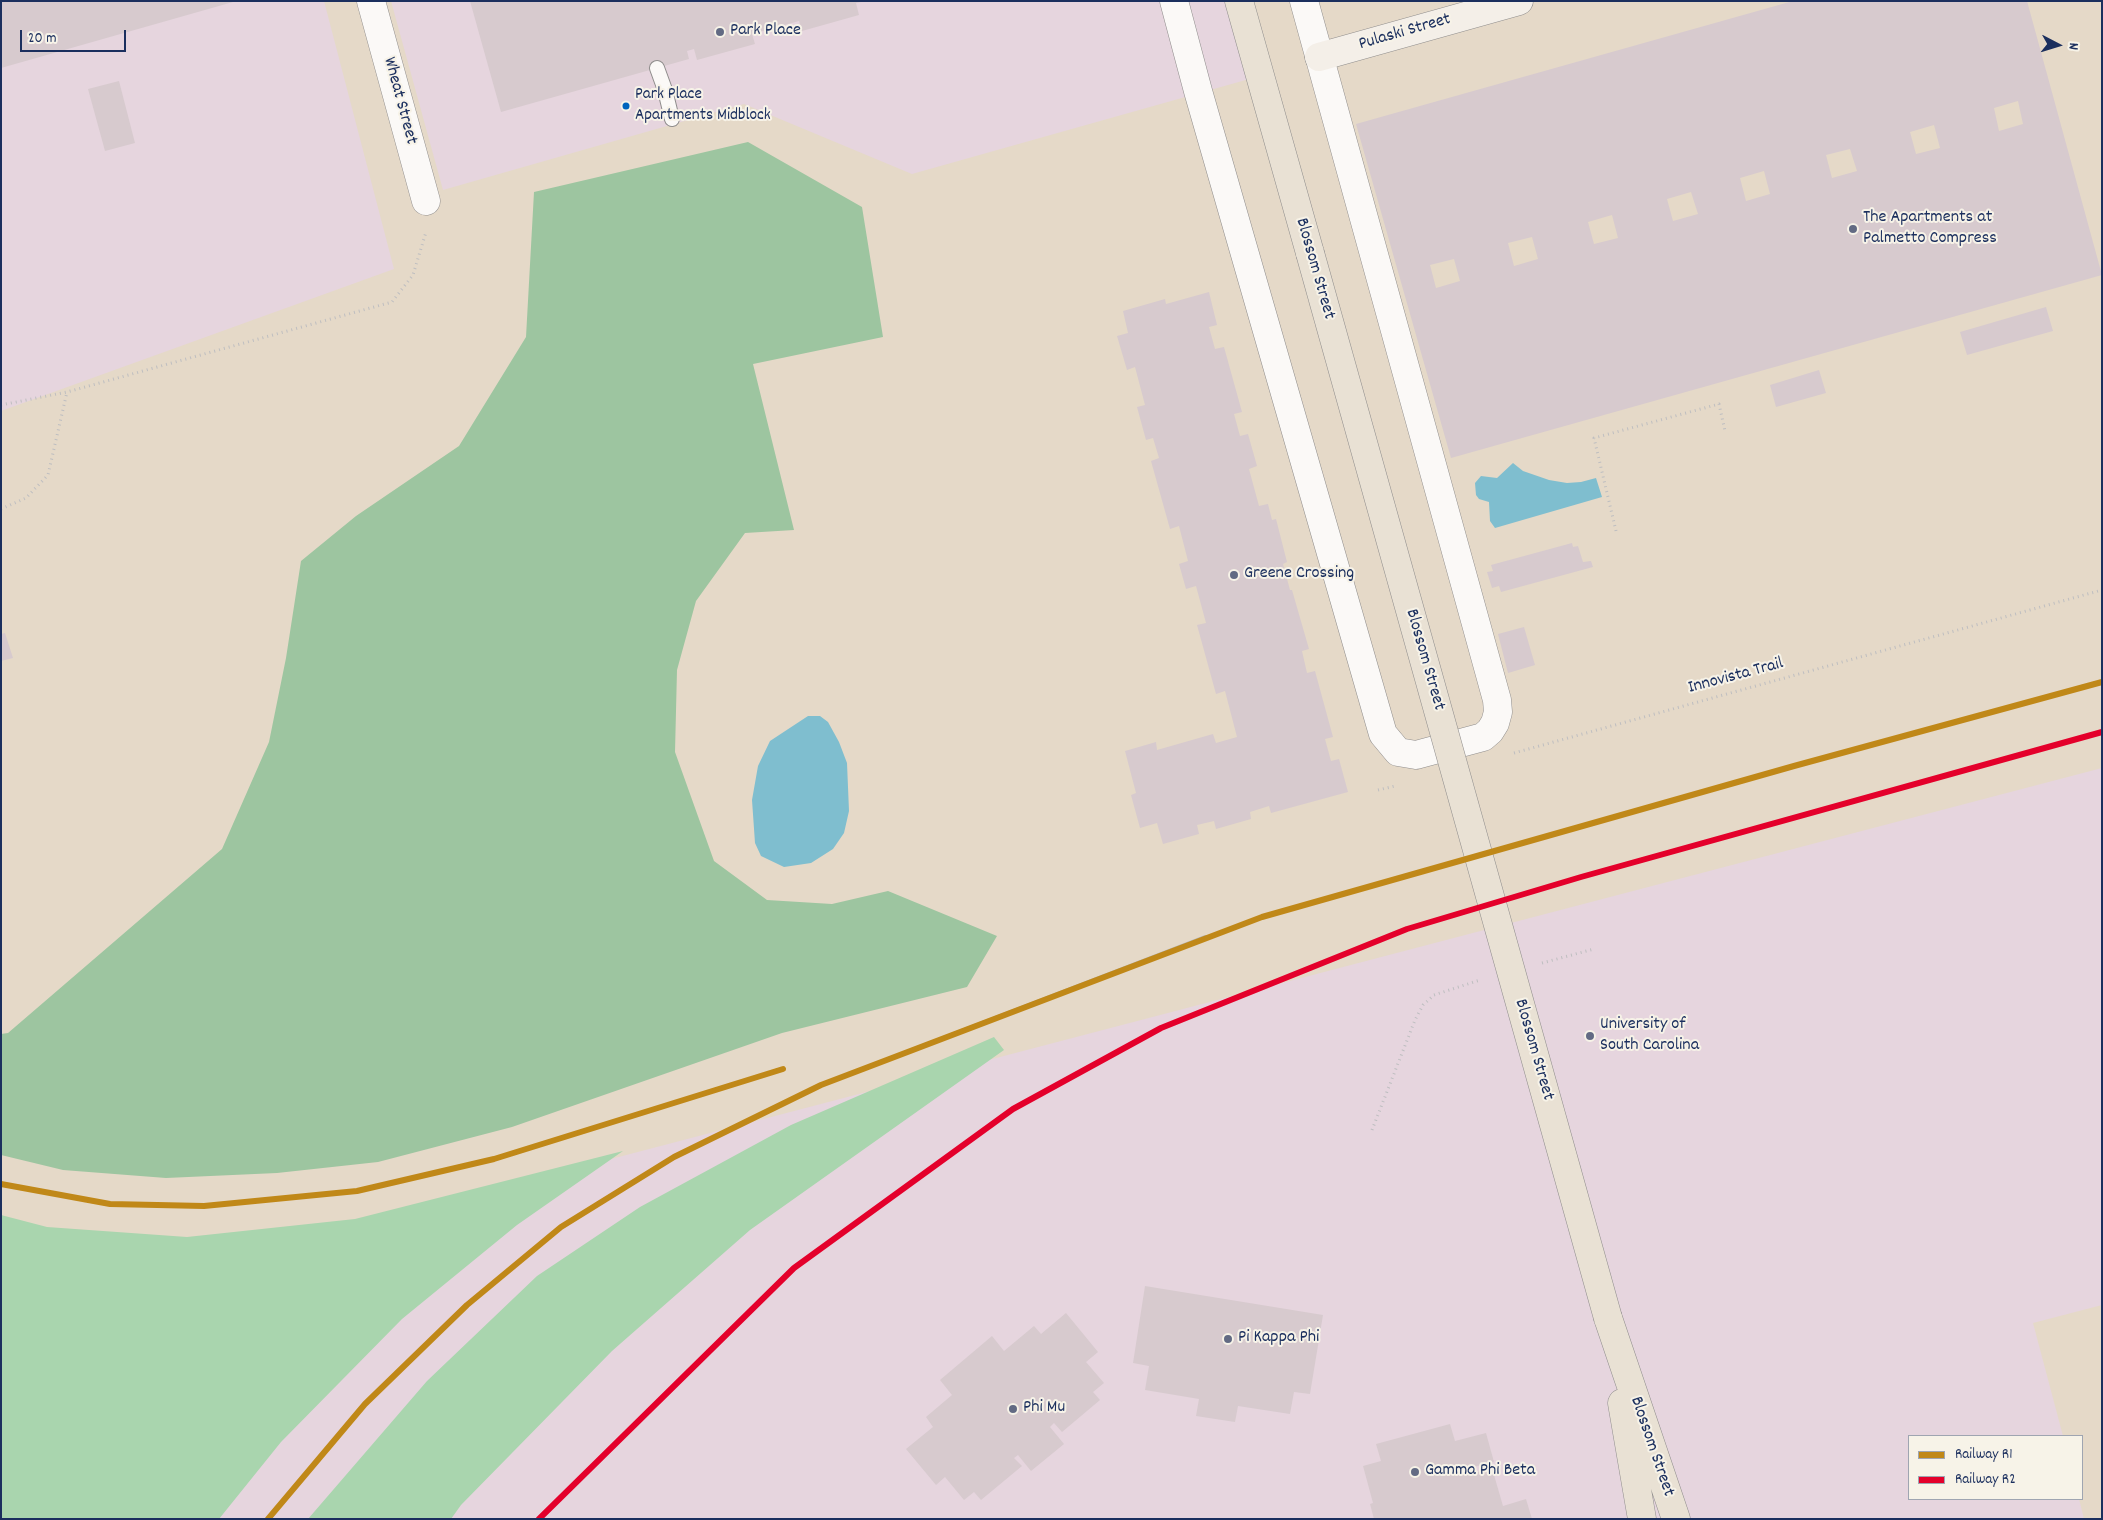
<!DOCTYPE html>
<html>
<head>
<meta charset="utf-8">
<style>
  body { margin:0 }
  #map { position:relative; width:2103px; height:1520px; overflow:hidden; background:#e5d9c8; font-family:Dekko,sans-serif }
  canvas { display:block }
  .frame { position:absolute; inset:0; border:2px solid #1b2f5e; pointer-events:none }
  .legend { position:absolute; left:1908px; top:1435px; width:175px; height:65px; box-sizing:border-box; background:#f7f3e8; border:1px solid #9fa5b1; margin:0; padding:6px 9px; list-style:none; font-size:15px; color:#1b2f5e }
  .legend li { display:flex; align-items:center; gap:10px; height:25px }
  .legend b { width:25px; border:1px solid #9fa5b1 }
  .north { position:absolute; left:2033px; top:20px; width:50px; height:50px; -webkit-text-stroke:4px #f7f3e8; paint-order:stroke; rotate:95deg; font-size:14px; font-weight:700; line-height:20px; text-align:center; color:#1b2f5e }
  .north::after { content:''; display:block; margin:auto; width:18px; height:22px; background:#1b2f5e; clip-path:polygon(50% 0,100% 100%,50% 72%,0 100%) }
  .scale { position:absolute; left:20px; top:30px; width:106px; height:22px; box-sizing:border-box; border:2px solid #1b2f5e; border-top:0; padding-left:6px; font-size:15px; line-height:18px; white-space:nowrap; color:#1b2f5e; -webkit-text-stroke:4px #f7f3e8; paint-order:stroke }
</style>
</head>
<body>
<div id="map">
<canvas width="2103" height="1520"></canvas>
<div class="frame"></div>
<ul class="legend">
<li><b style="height:6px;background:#c08818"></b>Railway R1</li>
<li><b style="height:6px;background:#e4002b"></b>Railway R2</li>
</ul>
<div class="north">N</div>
<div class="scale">20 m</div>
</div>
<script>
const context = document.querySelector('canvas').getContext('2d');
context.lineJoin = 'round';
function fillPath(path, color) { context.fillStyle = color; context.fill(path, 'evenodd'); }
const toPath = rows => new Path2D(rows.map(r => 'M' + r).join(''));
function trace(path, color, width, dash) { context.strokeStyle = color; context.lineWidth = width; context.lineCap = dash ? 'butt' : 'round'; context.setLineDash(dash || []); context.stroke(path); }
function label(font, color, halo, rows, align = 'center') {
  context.font = font + ' Dekko,sans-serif'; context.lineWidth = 4; context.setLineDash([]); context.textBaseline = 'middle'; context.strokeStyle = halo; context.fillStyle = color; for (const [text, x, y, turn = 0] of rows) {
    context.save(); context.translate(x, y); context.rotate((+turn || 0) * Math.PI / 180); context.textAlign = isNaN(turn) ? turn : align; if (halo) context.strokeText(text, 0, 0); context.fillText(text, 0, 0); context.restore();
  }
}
fillPath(toPath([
  [1,1,324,1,394,269,1,411],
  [391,1,1247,1,1267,74,912,174,744,104,443,190],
  [2102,768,2102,1305,2033,1323,2063,1436,1909,1436,1909,1499,2079,1499,2084,1519,1,1519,1,1319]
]), '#e6d5de');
fillPath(toPath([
  [994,1037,1004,1050,750,1230,612,1351,461,1505,451,1519,308,1519,427,1381,537,1276,640,1207,791,1125],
  [623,1151,517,1225,402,1319,281,1442,219,1519,1,1519,1,1215,47,1227,187,1237,355,1219]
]), '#a9d5ae');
fillPath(toPath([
  [748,142,862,207,883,337,753,364,794,530,745,533,696,601,677,670,675,752,714,861,767,900,832,904,888,891,997,936,967,987,782,1033,512,1127,378,1162,277,1173,166,1178,63,1170,1,1155,1,1034,8,1033,222,849,269,742,286,658,301,561,356,516,459,446,526,337,534,192]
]), '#9dc5a0');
fillPath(toPath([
  [1513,463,1523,471,1549,480,1567,483,1581,482,1596,478,1602,497,1495,528,1490,521,1489,502,1479,499,1476,495,1475,483,1481,476,1497,478],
  [808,716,820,716,828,722,839,742,847,763,849,811,844,833,833,849,811,863,784,867,761,856,755,843,752,800,758,766,770,741]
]), '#7fbecf');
fillPath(toPath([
  [1,1,233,1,233,2,1,68],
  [470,1,860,1,861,2,856,3,859,15,802,31,799,21,752,34,755,44,697,60,694,49,687,51,689,59,501,112],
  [1793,1,2027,1,2102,275,1451,458,1356,124],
  [2018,101,2023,124,1999,131,1994,108],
  [1934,125,1940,148,1916,154,1910,132],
  [1850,149,1857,171,1832,178,1826,155],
  [1764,171,1770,194,1746,201,1740,178],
  [1691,192,1698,214,1673,221,1667,199],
  [1612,215,1618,238,1594,244,1588,222],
  [1532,237,1538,259,1514,266,1508,243],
  [1454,259,1460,281,1436,288,1430,265],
  [119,81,135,143,105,151,88,89],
  [1209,292,1217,325,1209,327,1215,349,1224,347,1242,412,1234,414,1240,436,1248,434,1257,466,1249,469,1259,506,1268,504,1272,520,1276,519,1287,562,1283,564,1290,590,1292,590,1309,649,1302,651,1307,673,1315,671,1333,737,1325,739,1331,761,1339,759,1348,792,1271,813,1269,806,1250,812,1251,819,1216,829,1214,821,1197,825,1199,834,1163,844,1157,823,1140,828,1131,795,1136,793,1125,751,1156,742,1157,750,1213,734,1216,743,1237,737,1225,691,1216,694,1197,625,1206,623,1196,586,1186,589,1179,564,1188,561,1179,526,1170,529,1151,461,1159,458,1153,438,1146,440,1137,407,1145,405,1135,367,1127,370,1117,336,1128,333,1123,311,1165,299,1166,304],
  [2046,307,2053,331,1967,355,1960,332],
  [1819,370,1826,393,1776,407,1770,385],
  [1572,543,1573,547,1578,546,1583,562,1591,561,1593,567,1501,592,1499,586,1492,588,1487,572,1493,571,1491,565],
  [1524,627,1535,665,1508,673,1498,634],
  [5,633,13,658,1,661,1,634],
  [1145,1286,1323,1315,1310,1394,1294,1392,1290,1414,1238,1406,1235,1422,1196,1416,1199,1399,1145,1390,1149,1366,1133,1363],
  [1066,1313,1098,1352,1086,1362,1104,1383,1093,1392,1100,1400,1062,1432,1054,1423,1050,1427,1064,1444,1031,1471,1018,1455,1014,1458,1022,1466,981,1500,974,1492,964,1500,945,1477,936,1485,906,1449,933,1427,926,1417,952,1395,940,1380,992,1336,1004,1351,1034,1326,1041,1334],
  [1450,1424,1455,1441,1486,1433,1494,1462,1465,1469,1467,1475,1492,1468,1503,1506,1526,1499,1532,1519,1374,1519,1370,1504,1373,1503,1363,1466,1381,1461,1376,1444]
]), '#d7cace');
const lane = toPath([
  [657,68,665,90,672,119]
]);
const street = toPath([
  [371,1,426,201],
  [1174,1,1198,91,1383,734,1398,752,1416,755,1483,737,1490,731,1495,723,1498,712,1497,700,1304,1]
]);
const secondary = toPath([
  [1319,57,1519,1]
]);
const primary = toPath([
  [1239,1,1310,253],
  [1608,1318,1676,1519],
  [1622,1403,1642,1519]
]);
trace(lane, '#908e8d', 16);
trace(street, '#908e8d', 29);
trace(secondary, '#908e8d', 29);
trace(primary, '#908e8d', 29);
trace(toPath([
  [1,405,67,392,392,302,413,275,426,232],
  [1,509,26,498,48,475,67,392],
  [1616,531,1594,438,1719,404,1725,431],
  [1514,753,2102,590],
  [1378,790,1395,786],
  [1542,963,1594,949],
  [1372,1130,1415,1020,1423,1005,1434,995,1480,980]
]), '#bebec0', 3, [1, 4]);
trace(lane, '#fbf9f7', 14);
trace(street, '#fbf9f7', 28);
trace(secondary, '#f4efe8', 28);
trace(primary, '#e9e1d4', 28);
trace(toPath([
  [268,1519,365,1404,467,1305,561,1227,674,1157,821,1085,1205,937],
  [539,1519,794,1268,1013,1109,1161,1028,1407,929,1581,877,2102,732]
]), '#b5b6b9', 4);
const primaryBridge = toPath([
  [1310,253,1608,1318]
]);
trace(primaryBridge, '#908e8d', 29, []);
trace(primaryBridge, '#e9e1d4', 28);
trace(toPath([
  [1,1184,110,1204,204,1206,357,1191,494,1159,783,1069],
  [268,1519,365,1404,467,1305,561,1227,674,1157,821,1085,1262,917,1794,766,2102,682]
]), '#c08818', 6);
trace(toPath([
  [539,1519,794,1268,1013,1109,1161,1028,1407,929,1581,877,2102,732]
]), '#e4002b', 6);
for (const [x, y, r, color] of [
  [720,32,5,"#626a83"],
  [626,106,4.5,"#0065bd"],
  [1853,229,5,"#626a83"],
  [1234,575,5,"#626a83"],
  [1590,1036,5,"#626a83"],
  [1228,1339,5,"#626a83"],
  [1013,1409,5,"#626a83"],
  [1415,1472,5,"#626a83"]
]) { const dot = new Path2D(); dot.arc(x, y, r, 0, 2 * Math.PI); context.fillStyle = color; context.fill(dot); trace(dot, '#f7f3e8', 2); }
label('17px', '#1b2f5e', '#f7f3e8', [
  ["Park Place",635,96],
  ["Apartments Midblock",635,117]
], 'left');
label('18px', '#1b2f5e', '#f7f3e8', [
  ["Park Place",730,32],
  ["The Apartments at",1863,219],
  ["Palmetto Compress",1863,240],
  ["Greene Crossing",1244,575],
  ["University of",1600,1026],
  ["South Carolina",1600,1047],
  ["Pi Kappa Phi",1238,1339],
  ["Phi Mu",1023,1409],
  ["Gamma Phi Beta",1425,1472]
], 'left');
label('18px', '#1b2f5e', '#f7f3e8', [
  ["Pulaski Street",1405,33,-16],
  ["Wheat Street",399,101,75],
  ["Blossom Street",1314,269,74],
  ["Blossom Street",1424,660,74],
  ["Innovista Trail",1736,677,-15],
  ["Blossom Street",1533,1050,74],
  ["Blossom Street",1651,1447,71]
]);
</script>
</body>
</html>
